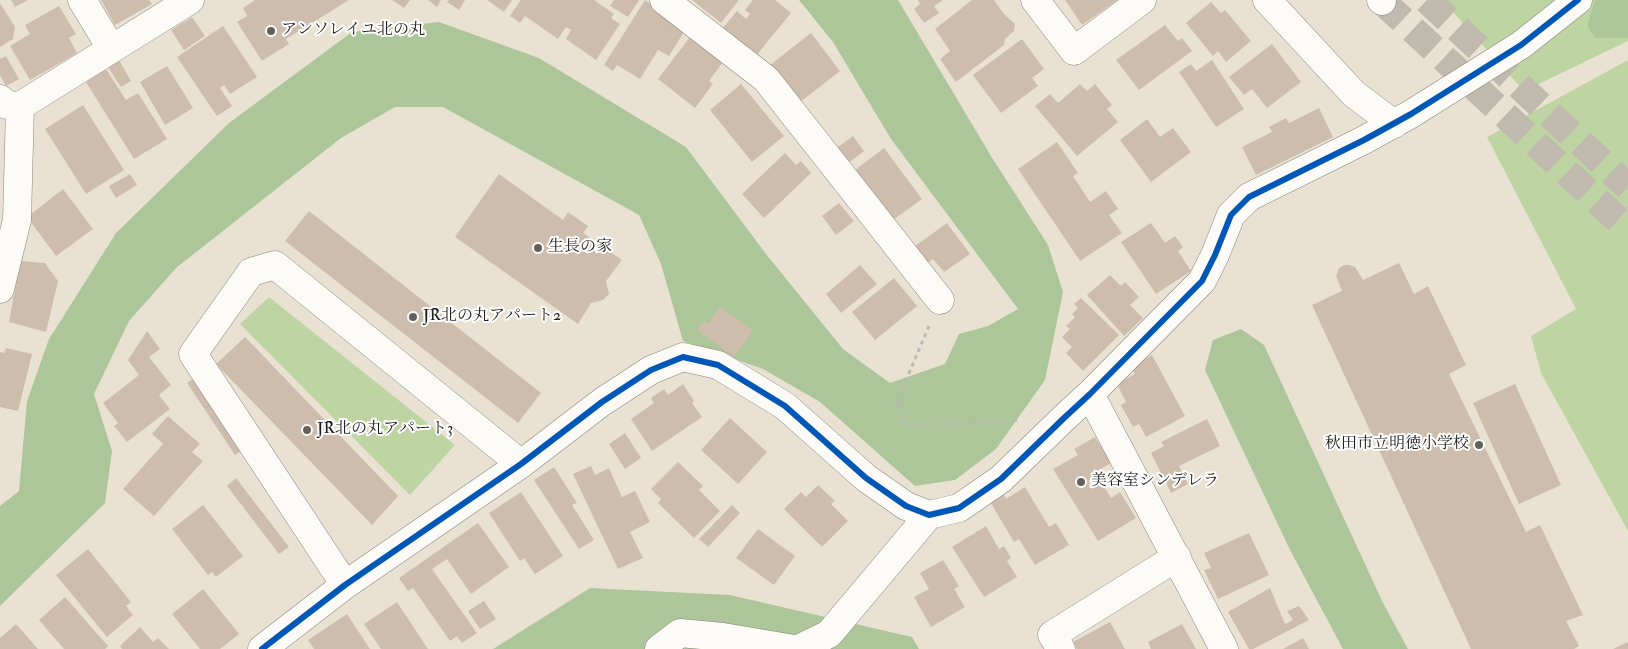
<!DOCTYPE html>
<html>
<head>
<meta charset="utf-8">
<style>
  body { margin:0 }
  canvas { display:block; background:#e9e2d3 }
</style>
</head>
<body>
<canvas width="1628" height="649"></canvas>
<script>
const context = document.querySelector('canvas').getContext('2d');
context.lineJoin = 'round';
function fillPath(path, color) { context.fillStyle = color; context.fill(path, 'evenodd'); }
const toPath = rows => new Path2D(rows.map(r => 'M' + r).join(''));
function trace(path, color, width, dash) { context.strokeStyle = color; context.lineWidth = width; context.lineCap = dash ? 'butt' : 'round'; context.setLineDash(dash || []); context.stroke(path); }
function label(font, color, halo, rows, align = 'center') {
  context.font = font + ' "IM FELL Double Pica","Noto Serif JP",serif'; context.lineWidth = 4; context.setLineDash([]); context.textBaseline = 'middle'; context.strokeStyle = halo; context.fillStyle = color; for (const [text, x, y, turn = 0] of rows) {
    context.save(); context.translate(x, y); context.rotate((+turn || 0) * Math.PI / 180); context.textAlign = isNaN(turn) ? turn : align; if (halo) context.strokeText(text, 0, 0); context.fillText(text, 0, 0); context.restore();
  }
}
fillPath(toPath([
  [1442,0,1628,0,1628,41,1524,91],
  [1628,60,1628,531,1541,373,1531,336,1576,309,1487,137],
  [269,297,455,445,410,495,240,324]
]), '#bed5a3');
fillPath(toPath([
  [799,0,898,0,991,156,1048,245,1063,292,1045,380,996,449,955,480,915,486,820,402,763,369,683,341,661,264,639,215,443,107,395,107,341,138,176,268,129,321,94,394,112,451,105,503,0,606,0,506,19,491,27,401,49,339,116,233,229,123,352,32,439,22,539,58,686,147,766,254,843,349,890,383,945,364,959,334,988,326,1018,309,891,139,833,42],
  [1595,0,1628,0,1628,38,1595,38,1587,26],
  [1241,329,1264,345,1383,603,1408,649,1343,649,1290,550,1205,370,1213,340],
  [590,588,730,595,912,637,919,649,493,649]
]), '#acc69a');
fillPath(toPath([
  [11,0,28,0,15,7],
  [101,0,149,0,152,4,115,25],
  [255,0,349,0,286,39,289,44,262,61,237,22,247,16,243,8],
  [392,0,410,0,404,8],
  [428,0,441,0,437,7],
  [449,0,465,0,459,10,447,2],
  [487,0,512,0,504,12],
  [521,0,594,0,614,14,611,18,620,24,596,60,566,39,571,30,566,27,558,39,525,16,520,23,510,16],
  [614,0,639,0,628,17,610,6],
  [645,0,687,27,669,56,658,50,640,79,617,65,613,71,604,65],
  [692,0,739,0,721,23],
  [753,0,775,0,791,13,755,57,721,30,737,11,746,19,750,14,745,10],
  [918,0,943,0,934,6,939,13,924,23,914,9,920,4],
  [972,0,994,0,1004,14,1015,24,1014,31,1005,39,1004,45,956,82,940,59,950,51,935,29],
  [1065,0,1117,0,1082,25],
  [1211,2,1221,13,1225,10,1251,41,1226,62,1218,51,1213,56,1186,23],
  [0,3,15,27,13,39,0,47],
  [59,6,76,34,69,38,77,53,30,80,10,46,30,34,25,25],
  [192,17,205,36,184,50,171,30],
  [1165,25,1178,41,1182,38,1192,51,1139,90,1116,60],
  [223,26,257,77,230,94,224,85,220,88,232,106,217,116,177,57],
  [811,33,840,71,799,103,770,65],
  [690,37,723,62,709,81,713,84,695,108,658,79],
  [1022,39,1044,69,1032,78,1038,86,1001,113,973,75],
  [1272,44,1301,82,1267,108,1252,89,1244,95,1229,77],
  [6,56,19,79,6,86,0,75,0,59],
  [119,60,131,81,121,87,108,67],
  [1212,60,1244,109,1216,127,1179,72,1191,64,1196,71],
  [167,66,193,108,165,125,140,82],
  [106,69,126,100,138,93,167,139,134,159,86,82],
  [741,84,784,136,752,162,710,110],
  [1080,84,1087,91,1095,84,1112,105,1107,109,1118,122,1077,156,1035,106,1050,94,1058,103],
  [83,105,124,170,86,194,45,129],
  [1319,108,1333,137,1256,175,1242,147,1272,132,1269,127,1286,118,1289,123],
  [1147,119,1160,137,1173,128,1191,152,1151,182,1120,140],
  [853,136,864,151,847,164,835,149],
  [1057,142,1078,173,1073,176,1090,202,1106,191,1118,209,1109,215,1122,233,1080,261,1018,169],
  [884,148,922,199,893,220,855,170],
  [785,153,796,165,801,161,811,173,764,218,742,194],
  [130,174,137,185,116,198,109,186],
  [499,174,563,220,568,212,588,226,583,233,622,260,606,281,609,294,603,300,591,303,578,324,455,237],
  [63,189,93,229,56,256,27,217],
  [839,203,854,221,836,235,822,216],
  [309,211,541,393,518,423,285,241],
  [947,223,970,254,944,272,933,259,924,266,911,249],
  [1151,223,1165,243,1175,236,1183,247,1178,251,1191,271,1156,294,1121,242],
  [20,261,45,263,58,281,46,332,9,322],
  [1399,263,1414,294,1428,286,1466,365,1449,374,1526,532,1540,525,1583,615,1566,621,1579,646,1574,649,1471,649,1312,305,1342,291,1336,276,1339,268,1344,265,1349,265,1355,267,1363,280],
  [860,265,877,284,841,313,826,294],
  [1110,275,1121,286,1125,282,1139,297,1130,305,1143,318,1124,336,1087,295],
  [894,278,917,306,875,340,852,312],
  [1081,298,1119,335,1083,371,1066,353,1072,347,1062,337,1070,329,1066,326,1075,317,1072,314,1078,308,1074,304],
  [720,307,753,330,734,357,697,330,704,321,708,324],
  [147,331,160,349,149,357,171,385,159,395,170,409,127,442,114,426,118,423,103,403,139,375,128,360],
  [245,337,398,496,372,525,216,364],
  [6,348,32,354,18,411,0,407,0,352,4,353],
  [1152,355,1185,416,1146,437,1139,424,1133,427,1121,405,1126,402,1117,384,1135,374,1131,367],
  [197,376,245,448,235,455,187,383],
  [683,384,694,401,692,403,702,417,652,451,631,419,654,403,651,398,664,389,668,395],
  [1515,384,1561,485,1519,504,1473,403],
  [168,416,200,444,192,452,203,461,154,516,123,489,163,444,152,434],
  [730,418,767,452,738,484,701,450],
  [1207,419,1220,446,1179,466,1188,484,1171,493,1151,453,1164,446,1161,442],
  [625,433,641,458,625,469,609,444],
  [1095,437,1111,463,1095,472,1111,498,1120,492,1136,518,1098,541,1053,469,1078,455,1074,449],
  [678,462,703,486,699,490,720,511,694,538,658,503,661,499,651,489],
  [591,466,595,475,609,468,622,497,635,491,650,522,630,532,643,558,618,569,573,474],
  [554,467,577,503,572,505,594,540,579,549,534,480],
  [236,478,289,547,279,554,227,486],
  [818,485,835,501,831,504,848,521,822,547,784,509,801,492,806,497],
  [1025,487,1049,527,1056,523,1069,545,1035,565,1019,539,1014,542,989,500,1002,492,1006,499],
  [521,492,563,556,535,574,524,558,520,561,489,513],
  [203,505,243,556,216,577,212,572,208,575,172,529],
  [732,505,740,513,708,547,699,539],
  [478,523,509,567,471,594,447,559,432,569,477,633,462,643,457,636,450,641,413,588,408,591,399,578],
  [986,526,999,549,1004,546,1011,558,1007,561,1017,577,984,597,952,547],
  [758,529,795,556,774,585,736,558],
  [1249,533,1269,575,1218,599,1204,570,1211,568,1204,553],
  [88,549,131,602,126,606,133,615,107,637,56,575],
  [943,560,959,586,954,589,965,607,931,627,914,597,929,589,920,573],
  [1270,588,1285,624,1293,620,1287,611,1299,606,1309,620,1253,649,1249,649,1228,612],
  [203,589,239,634,220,649,200,649,172,614],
  [65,597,108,646,105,649,64,649,39,620],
  [484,601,496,619,480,629,468,611],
  [397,602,428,649,381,649,364,624],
  [347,614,370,649,314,649,308,640],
  [1110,622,1125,649,1077,649,1073,642],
  [16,624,38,649,0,649,0,638],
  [1182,624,1196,649,1151,649,1148,642],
  [140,627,153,642,158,638,169,649,122,649,120,646],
  [1303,638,1309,649,1283,649],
  [1628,642,1628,649,1613,649]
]), '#cebdac');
trace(toPath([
  [1427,0,1628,187],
  [1382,1,1628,229]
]), '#c0baae', 28, [28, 14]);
const street = toPath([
  [82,0,111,48],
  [664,0,766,79,940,300],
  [1035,0,1074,51,1142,0],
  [1267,0,1354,94,1394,124],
  [1381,0,1382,1],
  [0,99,7,105,20,106,190,0],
  [0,289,17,220,20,106],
  [1090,394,1224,649],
  [345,585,193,354,251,272,275,265,521,464],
  [262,649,345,585,521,464,602,402,651,370,683,357,718,365,785,406,866,478,906,506,929,515,959,508,1001,479,1064,418,1090,394,1202,281,1215,255,1231,215,1249,197,1364,140,1411,114,1521,45,1578,0],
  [659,649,680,633,723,637,794,649],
  [798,649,829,634,929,515],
  [1061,649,1052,635,1177,557]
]);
trace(street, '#89857e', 29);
trace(toPath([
  [929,326,895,406,908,426,1018,420]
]), '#b9b8b5', 3, [4, 4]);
trace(street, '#fcfbf8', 28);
trace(toPath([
  [262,649,345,585,521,464,602,402,651,370,683,357,718,365,785,406,866,478,906,506,929,515,959,508,1001,479,1064,418,1090,394,1202,281,1215,255,1231,215,1249,197,1364,140,1411,114,1521,45,1578,0]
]), '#0057b8', 6);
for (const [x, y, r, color] of [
  [271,31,5,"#64615c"],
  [538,248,5,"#64615c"],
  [413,317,5,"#64615c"],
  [307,430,5,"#64615c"],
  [1479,445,5,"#64615c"],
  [1081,482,5,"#64615c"]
]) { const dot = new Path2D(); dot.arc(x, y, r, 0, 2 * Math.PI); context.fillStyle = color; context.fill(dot); trace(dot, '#fff', 2); }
label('16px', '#1c1c1c', '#fff', [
  ["アンソレイユ北の丸",281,31],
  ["生長の家",548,248],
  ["JR北の丸アパート2",423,317],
  ["JR北の丸アパート3",317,430],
  ["秋田市立明徳小学校",1469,445,"right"],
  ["美容室シンデレラ",1091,482]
], 'left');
</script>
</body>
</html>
